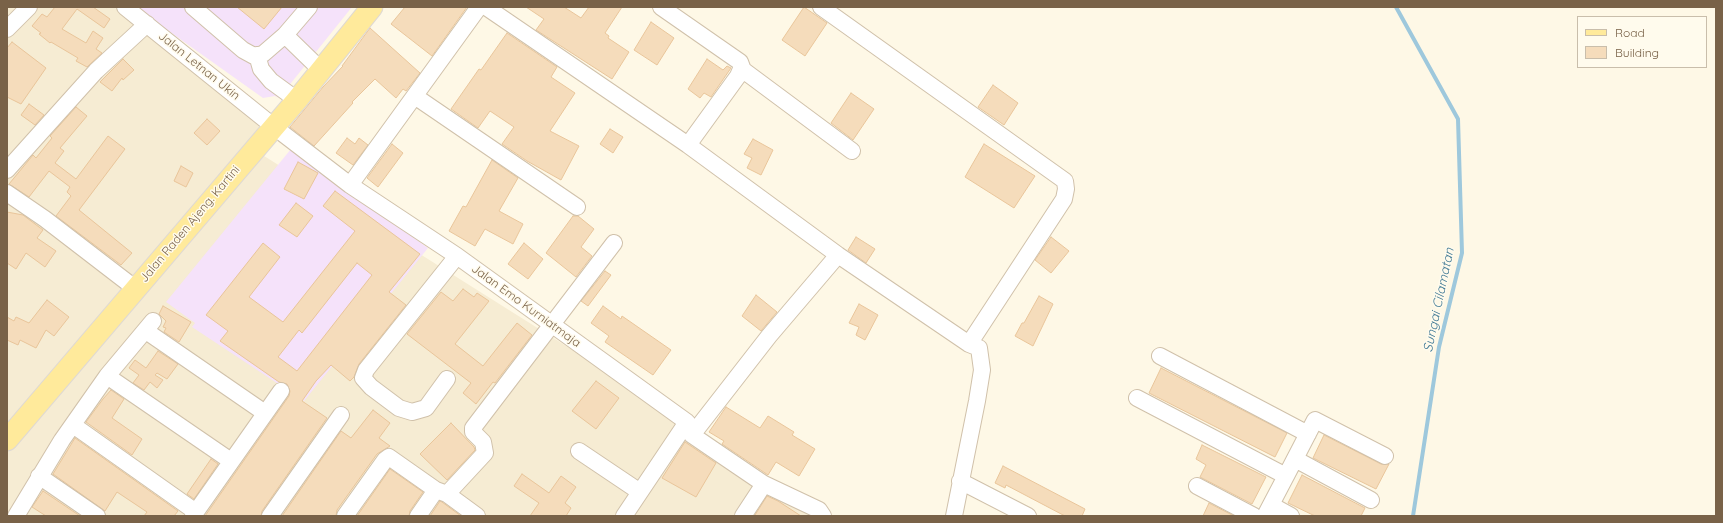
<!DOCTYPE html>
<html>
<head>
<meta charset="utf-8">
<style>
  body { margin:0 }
  #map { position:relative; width:1723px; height:523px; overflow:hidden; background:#fef8e6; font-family:Quicksand,sans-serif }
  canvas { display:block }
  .frame { position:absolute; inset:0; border:8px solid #796248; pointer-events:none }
  .legend { position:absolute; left:1577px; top:16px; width:130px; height:52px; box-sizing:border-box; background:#fffbed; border:1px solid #c9beab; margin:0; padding:5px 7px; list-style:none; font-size:12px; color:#796248 }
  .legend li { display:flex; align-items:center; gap:8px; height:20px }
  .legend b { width:20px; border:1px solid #c9beab }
</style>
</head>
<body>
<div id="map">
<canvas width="1723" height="523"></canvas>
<div class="frame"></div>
<ul class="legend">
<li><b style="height:5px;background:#ffea9b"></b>Road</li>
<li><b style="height:11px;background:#f5dcbb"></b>Building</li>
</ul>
</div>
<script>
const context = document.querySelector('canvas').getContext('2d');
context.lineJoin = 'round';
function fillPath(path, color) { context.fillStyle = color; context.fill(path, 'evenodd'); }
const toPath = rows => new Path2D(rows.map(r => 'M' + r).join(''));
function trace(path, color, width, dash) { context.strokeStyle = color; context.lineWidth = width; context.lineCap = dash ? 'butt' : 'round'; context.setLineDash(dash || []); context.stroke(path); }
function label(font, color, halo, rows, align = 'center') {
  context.font = font + ' Quicksand,sans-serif'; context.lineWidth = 3; context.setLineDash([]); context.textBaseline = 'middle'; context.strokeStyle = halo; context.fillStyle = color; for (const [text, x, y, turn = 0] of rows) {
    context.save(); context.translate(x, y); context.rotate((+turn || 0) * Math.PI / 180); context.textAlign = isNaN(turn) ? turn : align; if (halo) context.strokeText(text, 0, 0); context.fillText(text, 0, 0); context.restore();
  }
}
fillPath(toPath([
  [7,7,114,7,273,126,253,149,687,422,817,516,7,516]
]), '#f6ecd3');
fillPath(toPath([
  [135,7,352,7,279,98,275,96,263,98],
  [291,149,428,248,304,401,192,327,195,323,166,302]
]), '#f5e2fa');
trace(toPath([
  [1396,7,1458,119,1462,253,1439,347,1413,516]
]), '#9ec8dc', 4);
const building = toPath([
  [55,7,93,7,110,19,104,28,77,9,62,29,86,43,93,31,103,38,96,49,102,53,87,67,76,61,78,58,51,42,50,43,39,34,41,33,32,26,42,14,47,17,55,7],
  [237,7,282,7,264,29,237,7],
  [405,7,467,7,432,56,391,24,405,7],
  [526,7,564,7,581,18,589,7,622,7,605,33,609,36,608,38,629,52,612,79,536,30,544,19,526,7],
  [804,7,827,23,805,56,782,40,804,7],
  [651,22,674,38,657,65,634,50,651,22],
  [370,28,420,73,406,91,403,89,396,98,375,79,352,102,353,103,314,146,290,127,323,87,343,66,342,66,370,28],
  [507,33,557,67,551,77,575,93,550,131,579,146,561,180,527,161,502,144,514,127,490,111,478,128,451,109,479,69,481,70,507,33],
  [12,42,46,68,21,104,7,97,7,48,12,42],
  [123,59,134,70,123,80,122,78,112,91,100,82,123,59],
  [707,59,723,70,727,66,731,68,711,97,704,93,700,98,688,89,707,59],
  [993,85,1018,103,1004,125,978,107,993,85],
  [851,93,874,109,853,140,831,123,851,93],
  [29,104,44,115,35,125,21,115,29,104],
  [76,107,87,116,60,148,64,151,55,163,76,179,108,136,125,149,79,210,132,253,121,265,56,216,71,196,67,192,70,187,49,171,29,197,9,184,33,155,36,158,52,138,50,136,76,107],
  [207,119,220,131,207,145,194,133,207,119],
  [610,129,623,137,613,153,600,144,610,129],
  [347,138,355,144,359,138,368,145,353,165,336,153,347,138],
  [753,139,773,150,761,175,747,168,752,158,744,154,753,139],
  [392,144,403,153,378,187,367,178,392,144],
  [984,144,1035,176,1014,208,965,177,984,144],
  [492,160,518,178,499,211,523,224,513,244,485,229,475,246,449,231,463,206,466,207,492,160],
  [298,162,318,173,304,199,284,189,298,162],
  [181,166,193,173,186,187,174,181,181,166],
  [335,191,420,254,389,292,406,305,359,364,354,377,350,381,331,365,316,381,302,401,327,418,262,511,261,516,205,516,289,396,290,391,287,384,279,382,220,341,228,331,206,315,263,243,280,257,249,297,283,322,355,231,323,206,335,191],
  [357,263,372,275,297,371,278,357,299,330,302,333,357,263],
  [296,203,313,216,297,237,279,225,296,203],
  [7,212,23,215,43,230,37,238,56,251,45,267,26,253,16,269,7,263,7,212],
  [573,216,578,216,594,229,581,247,592,256,576,277,546,253,573,216],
  [856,237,875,249,866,263,848,250,856,237],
  [1051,237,1069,251,1051,273,1035,260,1051,237],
  [524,243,543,259,528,279,508,264,524,243],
  [605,271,611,275,588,306,581,301,605,271],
  [463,289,474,297,477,293,489,301,455,344,483,366,517,323,532,335,495,383,493,382,476,404,463,393,471,383,407,334,441,292,453,301,463,289],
  [756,295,777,312,761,331,742,316,756,295],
  [1039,296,1053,304,1033,346,1015,336,1022,323,1024,323,1039,296],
  [47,300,69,317,54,336,46,330,36,348,20,340,18,345,7,340,7,317,14,321,16,317,29,323,47,300],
  [859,304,878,315,865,340,856,335,859,327,849,323,859,304],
  [163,306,191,322,179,342,164,332,166,328,163,327,166,321,159,314,163,306],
  [603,306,621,319,622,316,671,350,653,375,605,342,609,336,591,323,603,306],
  [158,351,178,364,167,379,157,373,155,375,163,380,157,388,150,382,144,390,133,383,139,375,129,368,135,360,146,368,158,351],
  [1161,368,1287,433,1275,457,1149,393,1161,368],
  [596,381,619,398,596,429,572,411,596,381],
  [111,390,124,399,112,418,142,439,132,455,86,422,103,399,111,390],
  [726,407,760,428,768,416,794,432,792,435,815,449,799,476,776,462,768,475,722,444,724,441,709,432,726,407],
  [373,410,390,423,379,438,390,446,377,454,337,510,336,516,282,516,341,431,351,438,373,410],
  [451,423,474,447,475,450,447,480,420,454,451,423],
  [1324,435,1381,464,1389,464,1376,489,1313,458,1324,435],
  [75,438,178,511,174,516,144,516,147,512,117,492,105,511,53,474,75,438],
  [685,442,716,463,696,497,662,478,685,442],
  [1202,445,1266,477,1252,504,1200,477,1206,465,1196,459,1202,445],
  [211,459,218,464,194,499,187,494,211,459],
  [1003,466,1085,509,1082,516,1065,516,1006,485,1005,488,995,483,1003,466],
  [390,469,423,492,410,511,409,516,357,516,390,469],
  [522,474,549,493,561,476,576,487,565,503,571,508,566,516,530,516,539,503,514,486,522,474],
  [1302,475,1365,508,1361,516,1315,516,1288,503,1302,475],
  [43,491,80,516,46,516,32,507,43,491],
  [767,496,778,501,801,516,758,516,755,515,767,496],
  [440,501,442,502,461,516,430,516,440,501],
  [1209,503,1234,516,1203,516,1209,503]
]);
fillPath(building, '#f5dcbb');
trace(building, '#e9c59a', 1);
const minor = toPath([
  [125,7,273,126,350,185,457,256,687,422,624,516],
  [193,7,243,50,254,56,263,54,285,35,309,7],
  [486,7,688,145,838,255,969,344,979,348,982,370,977,401,954,516],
  [661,7,740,62,743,70,741,69,738,76,688,145],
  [821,7,1065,181,1066,189,1064,199,969,344],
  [7,29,29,7],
  [285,35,321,70],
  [257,55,261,69,271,81,297,100],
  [743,70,852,151],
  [416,97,577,207],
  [7,170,96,71,147,24],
  [350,185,479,7],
  [7,193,45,219,136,289],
  [146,331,265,413],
  [1160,356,1308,434],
  [107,376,231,461],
  [447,379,426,408,412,412,399,408,371,387,363,378,366,370,457,256],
  [1137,398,1286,476,1265,516],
  [73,425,196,512],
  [688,426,692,435,711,448,764,484,819,510,823,516],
  [692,435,769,336,838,255],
  [579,451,640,492],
  [1295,459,1371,500],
  [39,476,97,516],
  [1286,476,1315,420,1385,456],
  [960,481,1028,516],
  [1197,486,1254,516],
  [447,494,485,453,483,442,473,432,473,428,614,243],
  [1271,505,1291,516],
  [16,516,62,440,107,376,153,321],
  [193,516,281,391],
  [270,516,341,415],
  [345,516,385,460,389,457,436,490,447,494,477,516],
  [418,516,436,490],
  [743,516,764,484]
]);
const major = toPath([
  [7,440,297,100,372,7]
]);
trace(minor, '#d0c1aa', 18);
trace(major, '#dfd9d3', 23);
trace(minor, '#fff', 16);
trace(major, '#ffea9b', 21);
label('12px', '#796248', '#fffbed', [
  ["Jalan Letnan Ukin",199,66,39],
  ["Jalan Raden Ajeng. Kartini",190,224,-50],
  ["Jalan Emo Kurniatmaja",526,306,36]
]);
label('italic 13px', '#427a95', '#fffbed', [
  ["Sungai Cilamatan",1439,300,-78]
]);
</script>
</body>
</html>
